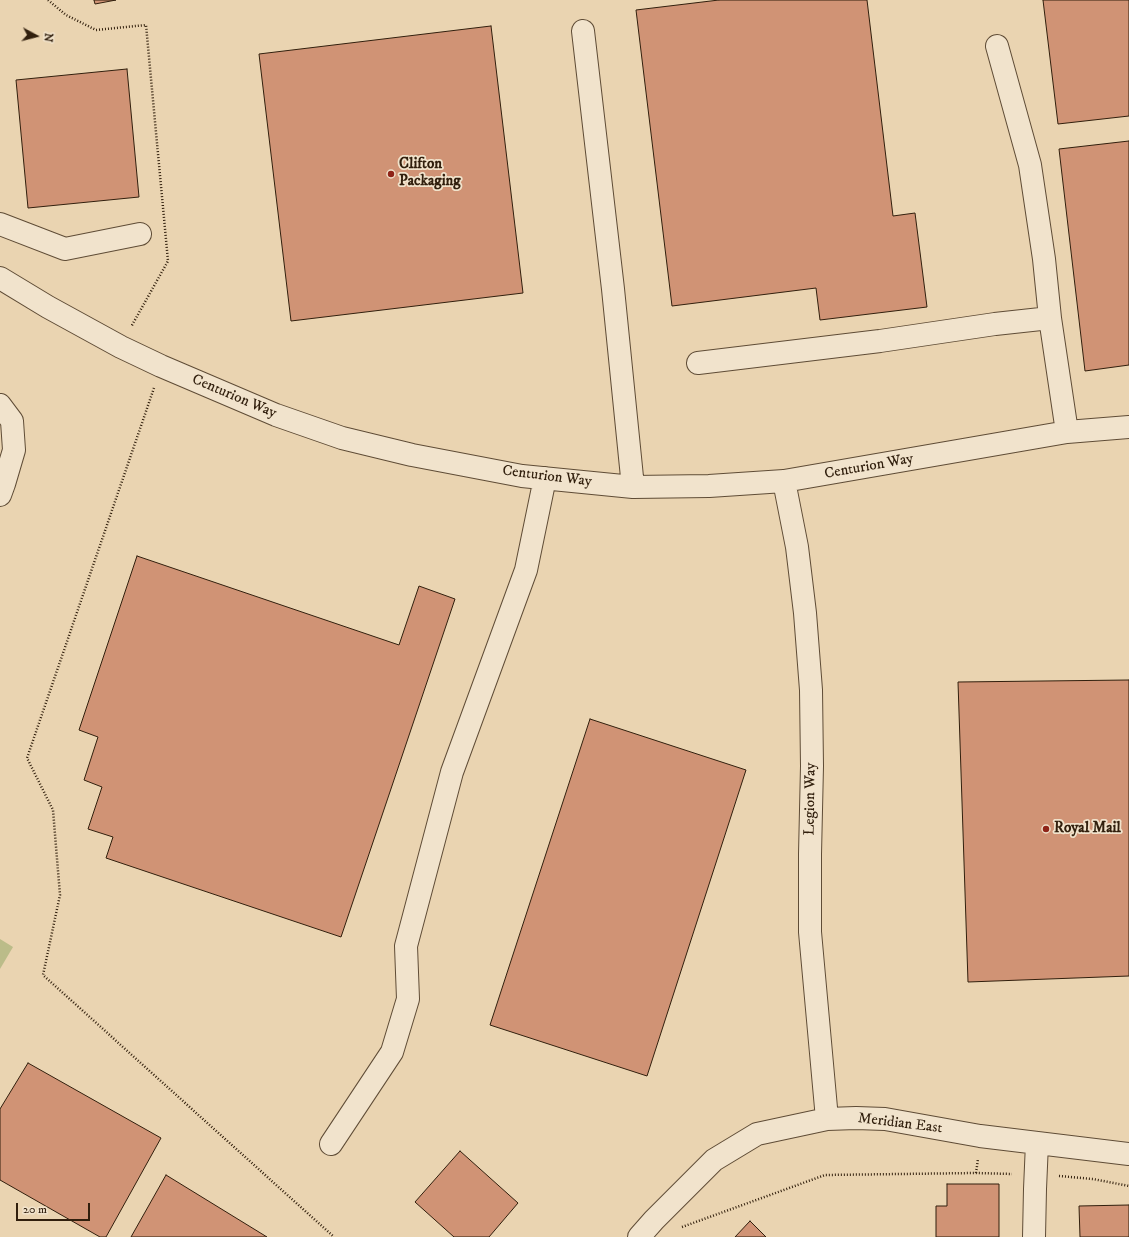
<!DOCTYPE html>
<html>
<head>
<meta charset="utf-8">
<style>
  body { margin:0 }
  #map { position:relative; width:1129px; height:1237px; overflow:hidden; background:#ead4b1; font-family:"IM FELL DW Pica",serif }
  canvas { display:block }
  .north { position:absolute; left:16px; top:16px; width:40px; height:40px; -webkit-text-stroke:3px #f1e3cc; paint-order:stroke; rotate:97deg; font-size:11px; font-weight:700; line-height:16px; text-align:center; color:#311f0d }
  .north::after { content:''; display:block; margin:auto; width:14px; height:18px; background:#311f0d; clip-path:polygon(50% 0,100% 100%,50% 72%,0 100%) }
  .scale { position:absolute; left:16px; top:1203px; width:74px; height:18px; box-sizing:border-box; border:2px solid #311f0d; border-top:0; padding-left:5px; font-size:12px; line-height:14px; white-space:nowrap; color:#311f0d; -webkit-text-stroke:3px #f1e3cc; paint-order:stroke }
</style>
</head>
<body>
<div id="map">
<canvas width="1129" height="1237"></canvas>
<div class="north">N</div>
<div class="scale">20 m</div>
</div>
<script>
const context = document.querySelector('canvas').getContext('2d');
context.lineJoin = 'round';
function fillPath(path, color) { context.fillStyle = color; context.fill(path, 'evenodd'); }
const toPath = rows => new Path2D(rows.map(r => 'M' + r).join(''));
function trace(path, color, width, dash) { context.strokeStyle = color; context.lineWidth = width; context.lineCap = dash ? 'butt' : 'round'; context.setLineDash(dash || []); context.stroke(path); }
function label(font, color, halo, rows, align = 'center') {
  context.font = font + ' "IM FELL DW Pica",serif'; context.lineWidth = 3.5; context.setLineDash([]); context.textBaseline = 'middle'; context.strokeStyle = halo; context.fillStyle = color; for (const [text, x, y, turn = 0] of rows) {
    context.save(); context.translate(x, y); context.rotate((+turn || 0) * Math.PI / 180); context.textAlign = isNaN(turn) ? turn : align; if (halo) context.strokeText(text, 0, 0); context.fillText(text, 0, 0); context.restore();
  }
}
fillPath(toPath([
  [0,939,13,947,0,969]
]), '#bbbc89');
const building = toPath([
  [94,0,116,0,95,4,94,0],
  [719,0,867,0,893,216,915,213,927,307,820,320,816,288,672,306,636,10,719,0],
  [1043,0,1129,0,1129,116,1058,124,1043,0],
  [491,26,523,293,291,321,259,54,491,26],
  [127,69,139,197,28,208,16,80,127,69],
  [1129,141,1129,365,1085,371,1059,149,1129,141],
  [137,556,399,645,419,586,455,599,341,937,106,858,113,837,88,829,102,787,84,780,98,737,79,730,137,556],
  [1129,680,1129,976,968,982,958,682,1129,680],
  [590,719,746,770,647,1076,490,1025,590,719],
  [28,1063,161,1138,106,1237,100,1237,0,1180,0,1109,28,1063],
  [460,1151,518,1203,489,1237,454,1237,415,1202,460,1151],
  [166,1175,267,1237,131,1237,166,1175],
  [947,1184,999,1184,999,1237,936,1237,936,1206,947,1206,947,1184],
  [1129,1205,1129,1237,1080,1237,1079,1206,1129,1205],
  [750,1221,766,1237,735,1237,750,1221]
]);
fillPath(building, '#d09375');
trace(building, '#311f0d', 1);
const minor = toPath([
  [583,31,613,289,633,487],
  [997,46,1030,165,1044,259,1050,318,1067,432],
  [0,224,65,249,140,234],
  [0,278,48,307,121,347,161,366,276,415,342,438,412,455,522,476,633,487,709,486,784,481,1067,432,1129,427],
  [698,363,880,341,995,324,1050,318],
  [0,405,12,421,14,450,4,484,0,495],
  [784,481,797,547,805,613,811,690,812,766,810,854,810,932,827,1119],
  [331,1144,392,1052,408,999,406,946,452,772,526,570,545,478],
  [639,1237,654,1220,714,1160,757,1134,827,1119,856,1118,885,1119,980,1136,1129,1154],
  [1034,1237,1035,1189,1037,1143]
]);
trace(minor, '#5f4c36', 24);
trace(toPath([
  [48,0,66,15,96,30,146,25,168,261,131,327],
  [154,388,27,758,53,810,60,895,43,975,334,1237],
  [976,1173,978,1159],
  [1059,1176,1093,1179,1129,1186],
  [682,1227,825,1175,976,1173,1012,1174]
]), '#311f0d', 2.5, [1, 2]);
trace(minor, '#f1e3cc', 22);
for (const [x, y, r, color] of [
  [391,174,4,"#8f2418"],
  [1046,829,4,"#8f2418"]
]) { const dot = new Path2D(); dot.arc(x, y, r, 0, 2 * Math.PI); context.fillStyle = color; context.fill(dot); trace(dot, '#f1e3cc', 1.5); }
label('bold 15px', '#311f0d', '#f1e3cc', [
  ["Clifton",399,165],
  ["Packaging",399,182],
  ["Royal Mail",1054,829]
], 'left');
label('15px', '#311f0d', '#f1e3cc', [
  ["Centurion Way",234,397,23],
  ["Centurion Way",869,467,-10],
  ["Centurion Way",547,477,7],
  ["Legion Way",811,799,-89],
  ["Meridian East",900,1124,7]
]);
</script>
</body>
</html>
